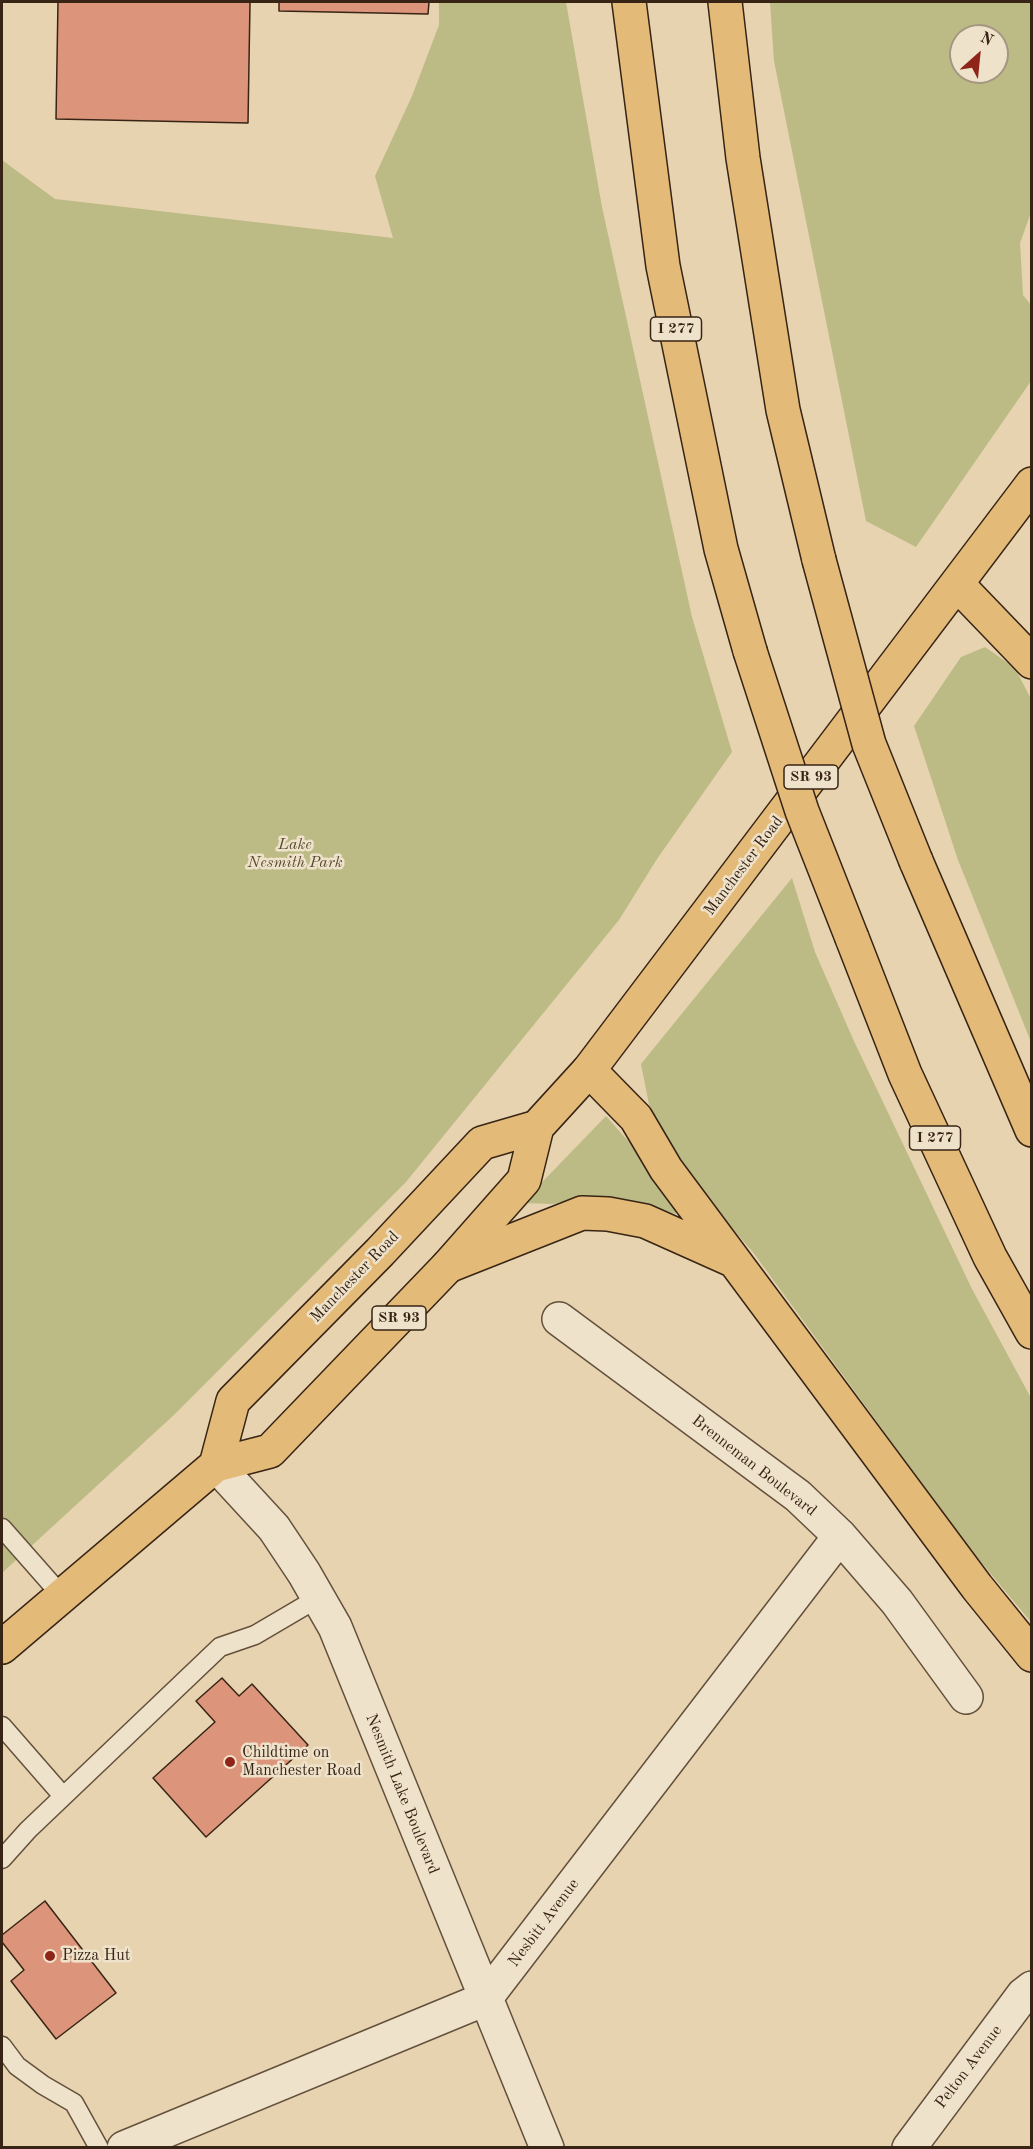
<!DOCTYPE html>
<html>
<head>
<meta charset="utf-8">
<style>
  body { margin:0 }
  #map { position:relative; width:1033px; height:2149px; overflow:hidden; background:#e7d3af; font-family:"Old Standard TT",serif }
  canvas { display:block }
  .frame { position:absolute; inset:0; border:3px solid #372415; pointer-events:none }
  .north { position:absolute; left:949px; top:24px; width:60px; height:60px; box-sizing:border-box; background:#efe2cb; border:2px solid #a59682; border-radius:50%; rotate:27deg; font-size:16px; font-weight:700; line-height:24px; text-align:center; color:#372415 }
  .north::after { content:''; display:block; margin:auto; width:21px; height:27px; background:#8f2418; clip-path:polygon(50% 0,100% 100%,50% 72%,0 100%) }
</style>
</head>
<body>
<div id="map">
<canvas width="1033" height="2149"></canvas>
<div class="frame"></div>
<div class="north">N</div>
</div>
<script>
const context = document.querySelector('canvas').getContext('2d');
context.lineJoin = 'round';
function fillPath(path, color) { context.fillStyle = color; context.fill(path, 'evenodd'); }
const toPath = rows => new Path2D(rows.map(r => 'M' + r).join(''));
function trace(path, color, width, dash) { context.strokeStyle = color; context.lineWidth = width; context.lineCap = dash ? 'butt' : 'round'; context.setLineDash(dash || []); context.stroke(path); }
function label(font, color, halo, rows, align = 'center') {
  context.font = font + ' "Old Standard TT",serif'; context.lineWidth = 5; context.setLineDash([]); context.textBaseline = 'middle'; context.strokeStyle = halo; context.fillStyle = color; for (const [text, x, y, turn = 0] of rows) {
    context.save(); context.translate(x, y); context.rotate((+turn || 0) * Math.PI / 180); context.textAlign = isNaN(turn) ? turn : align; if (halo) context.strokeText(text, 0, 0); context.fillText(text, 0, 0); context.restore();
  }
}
fillPath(toPath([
  [439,2,566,2,602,207,692,617,732,752,657,859,619,920,406,1182,175,1414,2,1573,2,160,55,199,393,238,375,176,412,96,439,25],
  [770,2,1031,2,1032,210,1020,243,1023,295,1031,305,1031,381,916,547,866,521,774,61],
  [961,36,997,36,997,72,961,72],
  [985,647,1015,668,1031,699,1031,1042,958,860,914,726,961,657],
  [792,878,815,952,853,1039,972,1289,1031,1398,1031,1622,970,1549,752,1251,693,1184,653,1125,641,1064],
  [606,1116,629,1142,676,1204,676,1214,622,1200,578,1198,553,1204,522,1203]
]), '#bcbb86');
const building = toPath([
  [58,2,250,2,248,123,56,119,58,2],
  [279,2,429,2,428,14,279,11,279,2],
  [222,1678,239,1696,252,1684,308,1745,206,1837,153,1778,215,1722,196,1701,222,1678],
  [45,1901,116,1993,56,2039,11,1981,24,1970,2,1942,2,1935,45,1901]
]);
fillPath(building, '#dc957b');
trace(building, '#372415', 1.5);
const lane = toPath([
  [2,1528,62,1596],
  [2,1726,63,1796],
  [2,1859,28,1830,220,1647,255,1635,318,1598],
  [2,2046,17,2066,43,2085,74,2103,99,2148]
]);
const street = toPath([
  [559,1319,798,1496,840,1536,897,1602,966,1697],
  [216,1465,274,1528,304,1573,335,1627,547,2148],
  [124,2148,485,1999,840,1536],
  [909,2148,1023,1995,1032,1988]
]);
const primary = toPath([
  [216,1465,233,1401,380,1252,482,1143,537,1127],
  [2,1647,216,1465,270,1451,448,1266,524,1180,537,1127,589,1070,1032,484]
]);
const highway = toPath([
  [629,2,663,266,721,549,750,651],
  [725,2,743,158,783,410,819,560],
  [957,584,1032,662],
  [916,861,1032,1130],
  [852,938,905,1074,990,1257,1032,1332],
  [589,1070,636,1118,666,1169,977,1587,1032,1655],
  [448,1266,582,1213,608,1214,645,1221,730,1259]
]);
trace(lane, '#63503c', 21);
trace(street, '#63503c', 36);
trace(primary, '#372415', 36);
trace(highway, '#372415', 36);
trace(lane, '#efe2cb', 18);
trace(street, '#efe2cb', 33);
trace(primary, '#e4ba78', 33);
trace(highway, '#e4ba78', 33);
const highwayBridge = toPath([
  [819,560,869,744,916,861],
  [750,651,802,811,852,938]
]);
trace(highwayBridge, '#372415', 36, []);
trace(highwayBridge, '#e4ba78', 33);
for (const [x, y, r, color] of [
  [230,1762,6,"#8f2418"],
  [50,1956,6,"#8f2418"]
]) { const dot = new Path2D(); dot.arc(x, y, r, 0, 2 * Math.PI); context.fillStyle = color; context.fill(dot); trace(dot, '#efe2cb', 2); }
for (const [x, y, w] of [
  [676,329,51],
  [811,777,54],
  [935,1138,51],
  [399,1318,54]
]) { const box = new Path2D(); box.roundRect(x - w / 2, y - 12, w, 24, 4.5); context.fillStyle = '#efe2cb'; context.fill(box); trace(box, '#372415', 1.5); }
label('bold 15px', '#372415', null, [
  ["I 277",676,329],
  ["SR 93",811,777],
  ["I 277",935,1138],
  ["SR 93",399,1318]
]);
label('italic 16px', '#584a31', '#efe2cb', [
  ["Lake",295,845],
  ["Nesmith Park",295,863]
]);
label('16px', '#372415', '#efe2cb', [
  ["Manchester Road",744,866,-53],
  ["Manchester Road",355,1277,-46],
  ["Brenneman Boulevard",754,1466,38],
  ["Nesmith Lake Boulevard",402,1794,68],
  ["Nesbitt Avenue",544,1923,-53],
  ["Pelton Avenue",969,2067,-53]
]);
label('16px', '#372415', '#efe2cb', [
  ["Childtime on",242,1753],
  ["Manchester Road",242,1771],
  ["Pizza Hut",62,1956]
], 'left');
</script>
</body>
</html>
